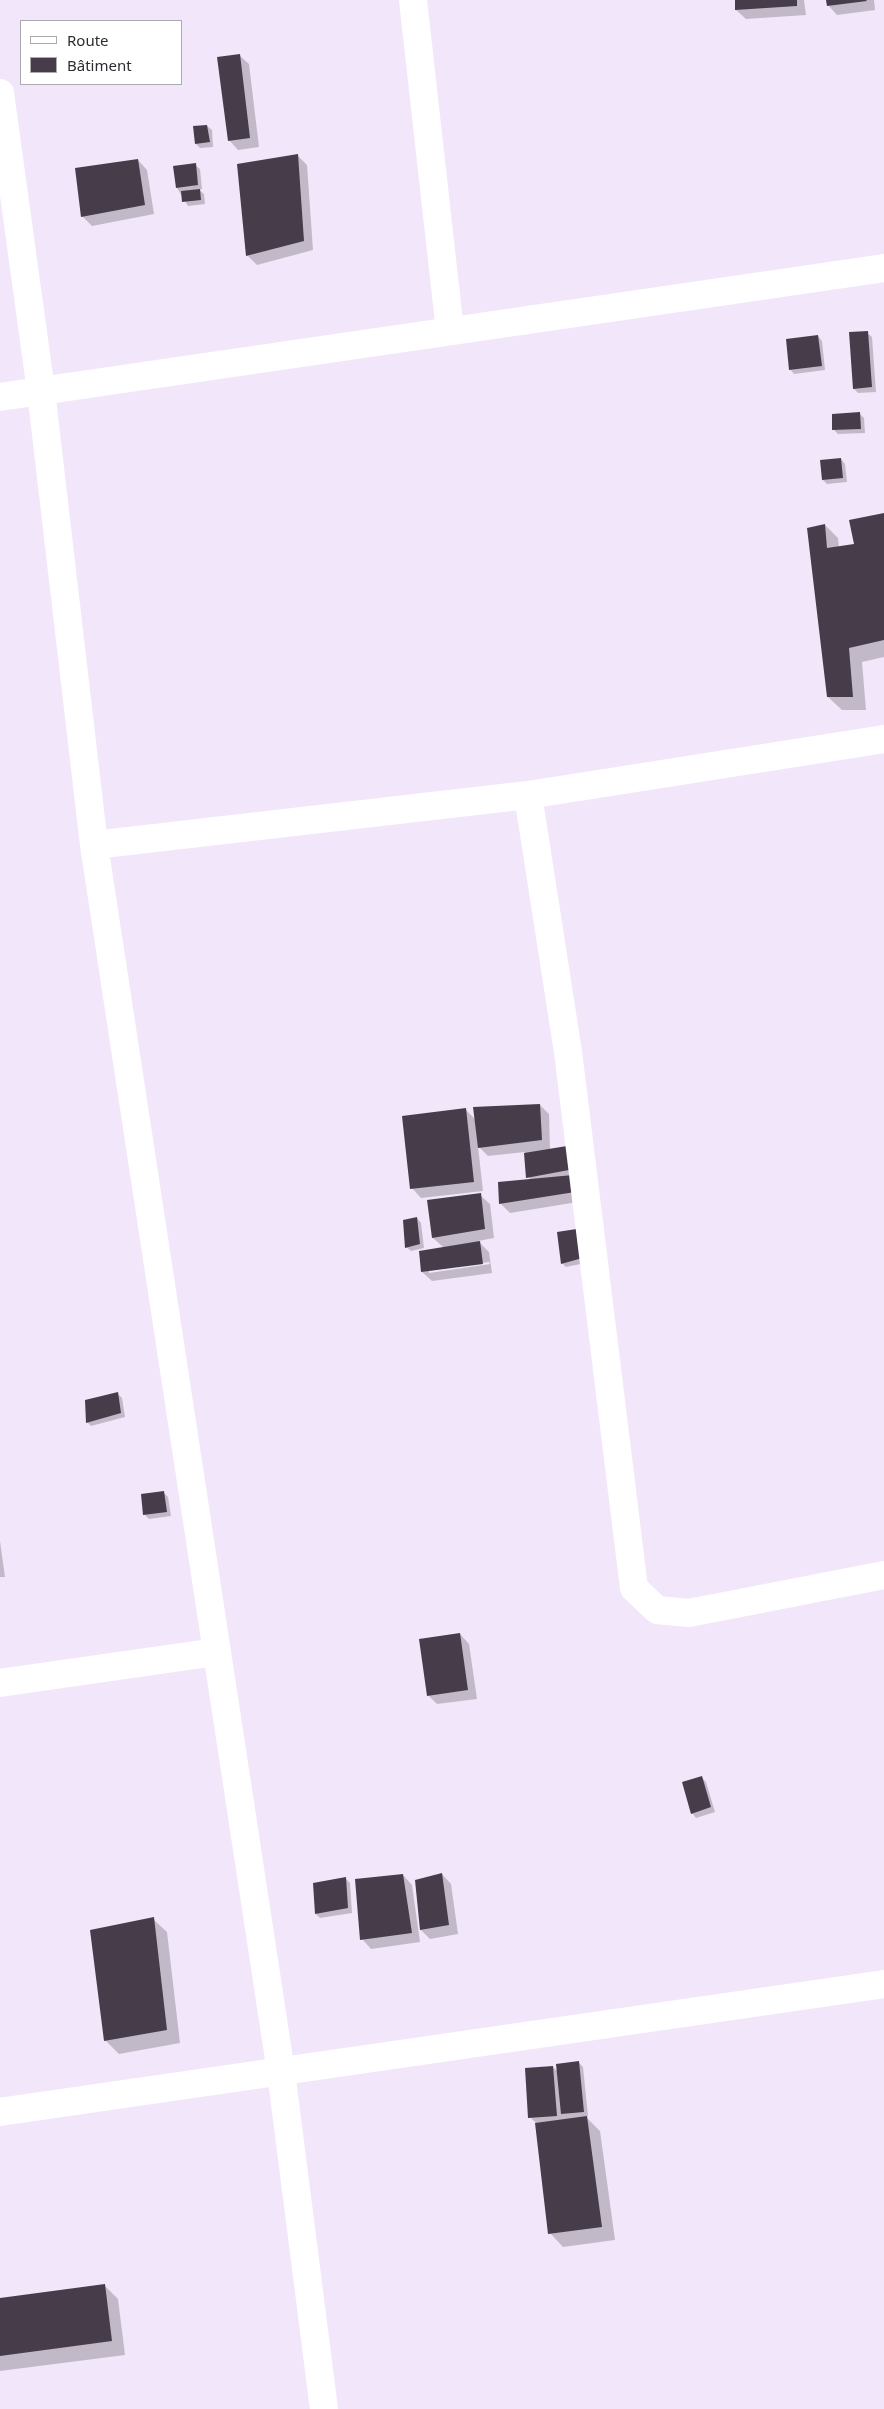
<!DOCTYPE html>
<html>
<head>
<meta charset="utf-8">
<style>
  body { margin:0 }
  #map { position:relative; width:884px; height:2409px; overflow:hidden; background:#f2e7fa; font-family:"Noto Sans",sans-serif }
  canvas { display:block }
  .legend { position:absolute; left:20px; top:20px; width:162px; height:65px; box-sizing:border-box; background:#fff; border:1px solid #acaaad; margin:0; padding:6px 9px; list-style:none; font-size:15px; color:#2f2b32 }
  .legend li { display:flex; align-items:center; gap:10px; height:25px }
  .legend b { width:25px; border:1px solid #acaaad }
</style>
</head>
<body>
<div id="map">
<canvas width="884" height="2409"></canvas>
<ul class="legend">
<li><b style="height:6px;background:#fff"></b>Route</li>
<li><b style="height:14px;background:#473c4a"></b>Bâtiment</li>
</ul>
</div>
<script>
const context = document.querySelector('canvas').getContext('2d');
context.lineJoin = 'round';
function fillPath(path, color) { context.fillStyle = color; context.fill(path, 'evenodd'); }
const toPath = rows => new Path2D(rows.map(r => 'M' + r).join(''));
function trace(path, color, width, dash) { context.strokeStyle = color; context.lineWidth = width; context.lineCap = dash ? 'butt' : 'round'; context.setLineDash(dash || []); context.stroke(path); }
fillPath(toPath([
  [736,0,804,0,806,15,746,19,736,10],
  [827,0,874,0,875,10,837,15,828,5],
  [239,55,249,64,259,147,238,150,229,140],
  [207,126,212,130,213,147,200,148,196,144],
  [298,156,307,165,313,250,257,265,248,256],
  [138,160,147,170,154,214,92,226,82,216],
  [195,165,200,169,202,189,199,190,204,194,205,204,188,206,177,188],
  [867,333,872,337,876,392,858,393,854,389],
  [818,336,822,341,825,370,794,374,790,369],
  [859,413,864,418,865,433,838,434,834,430],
  [841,459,845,464,847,482,827,484,823,480],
  [884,514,884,657,862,662,866,710,842,710,828,697,825,525,838,538,839,548,856,545],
  [540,1105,549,1114,550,1150,566,1148,584,1201,510,1213,500,1203,531,1180,528,1177,525,1152,488,1156,478,1146,483,1191,421,1198,412,1188,465,1109,476,1120],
  [480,1195,490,1204,494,1238,478,1241,489,1252,492,1273,432,1281,422,1272,444,1248,433,1238],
  [489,1262,490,1264,429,1273,429,1270],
  [417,1218,421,1223,424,1248,411,1251,406,1247],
  [558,1233,590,1262,566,1267,562,1263],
  [118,1394,122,1398,125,1417,91,1426,87,1422],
  [164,1493,168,1497,171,1516,149,1519,144,1514],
  [0,1541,5,1577,0,1577],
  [460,1634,469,1644,477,1699,437,1704,428,1695],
  [702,1778,706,1782,715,1812,696,1818,692,1813],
  [442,1874,451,1884,458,1934,430,1939,421,1930],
  [403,1875,412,1885,420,1942,371,1949,362,1939],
  [346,1879,350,1883,352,1913,320,1918,316,1914],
  [153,1919,167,1932,180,2043,119,2054,105,2040],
  [579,2063,583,2067,588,2116,585,2116,600,2131,615,2240,563,2247,550,2233,537,2124,530,2117,553,2067,558,2072],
  [105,2286,118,2299,125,2355,0,2371,0,2300]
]), '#0003');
fillPath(toPath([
  [735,0,797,0,797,6,735,10],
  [826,0,866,0,867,1,827,6],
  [240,54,250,138,228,141,217,57],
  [207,125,210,142,195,144,193,126],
  [298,154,304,241,246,256,237,164],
  [138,159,145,205,81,217,75,168],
  [196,163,198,185,176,188,173,166],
  [200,189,201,200,182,202,181,191],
  [868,331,872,387,853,389,849,332],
  [818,335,822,366,789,370,786,339],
  [860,412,861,429,832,430,832,414],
  [841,458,843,478,822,480,820,460],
  [884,513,884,640,849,648,853,697,827,697,807,528,825,524,827,548,854,544,849,520],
  [540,1104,542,1140,478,1148,473,1107],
  [466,1108,474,1182,410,1189,402,1116],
  [567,1146,569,1170,526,1178,524,1153],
  [573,1175,575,1192,499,1204,498,1182],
  [481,1193,485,1229,432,1238,427,1200],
  [417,1217,420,1244,405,1248,403,1220],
  [583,1228,586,1257,561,1264,557,1232],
  [480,1241,483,1264,421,1272,419,1251],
  [118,1392,121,1413,86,1423,85,1400],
  [164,1491,167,1512,143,1515,141,1494],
  [460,1633,468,1690,427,1696,419,1639],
  [702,1776,711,1807,691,1814,682,1782],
  [442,1873,449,1925,420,1930,415,1880],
  [403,1874,412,1933,360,1940,355,1879],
  [346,1877,348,1908,315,1914,313,1883],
  [154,1917,167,2030,104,2041,90,1930],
  [579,2061,584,2112,561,2114,556,2064],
  [553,2066,557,2116,528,2118,525,2068],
  [587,2116,602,2227,548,2234,535,2123],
  [105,2284,112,2341,0,2356,0,2298]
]), '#473c4a');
trace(toPath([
  [413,0,450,331],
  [0,93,41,391,94,845,281,2072,324,2409],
  [0,397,884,268],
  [528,795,568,1052,634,1588,657,1610,689,1613,884,1575],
  [94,845,528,795,884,739],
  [0,1683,216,1652],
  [0,2112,884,1984]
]), '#fff', 28);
</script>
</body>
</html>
